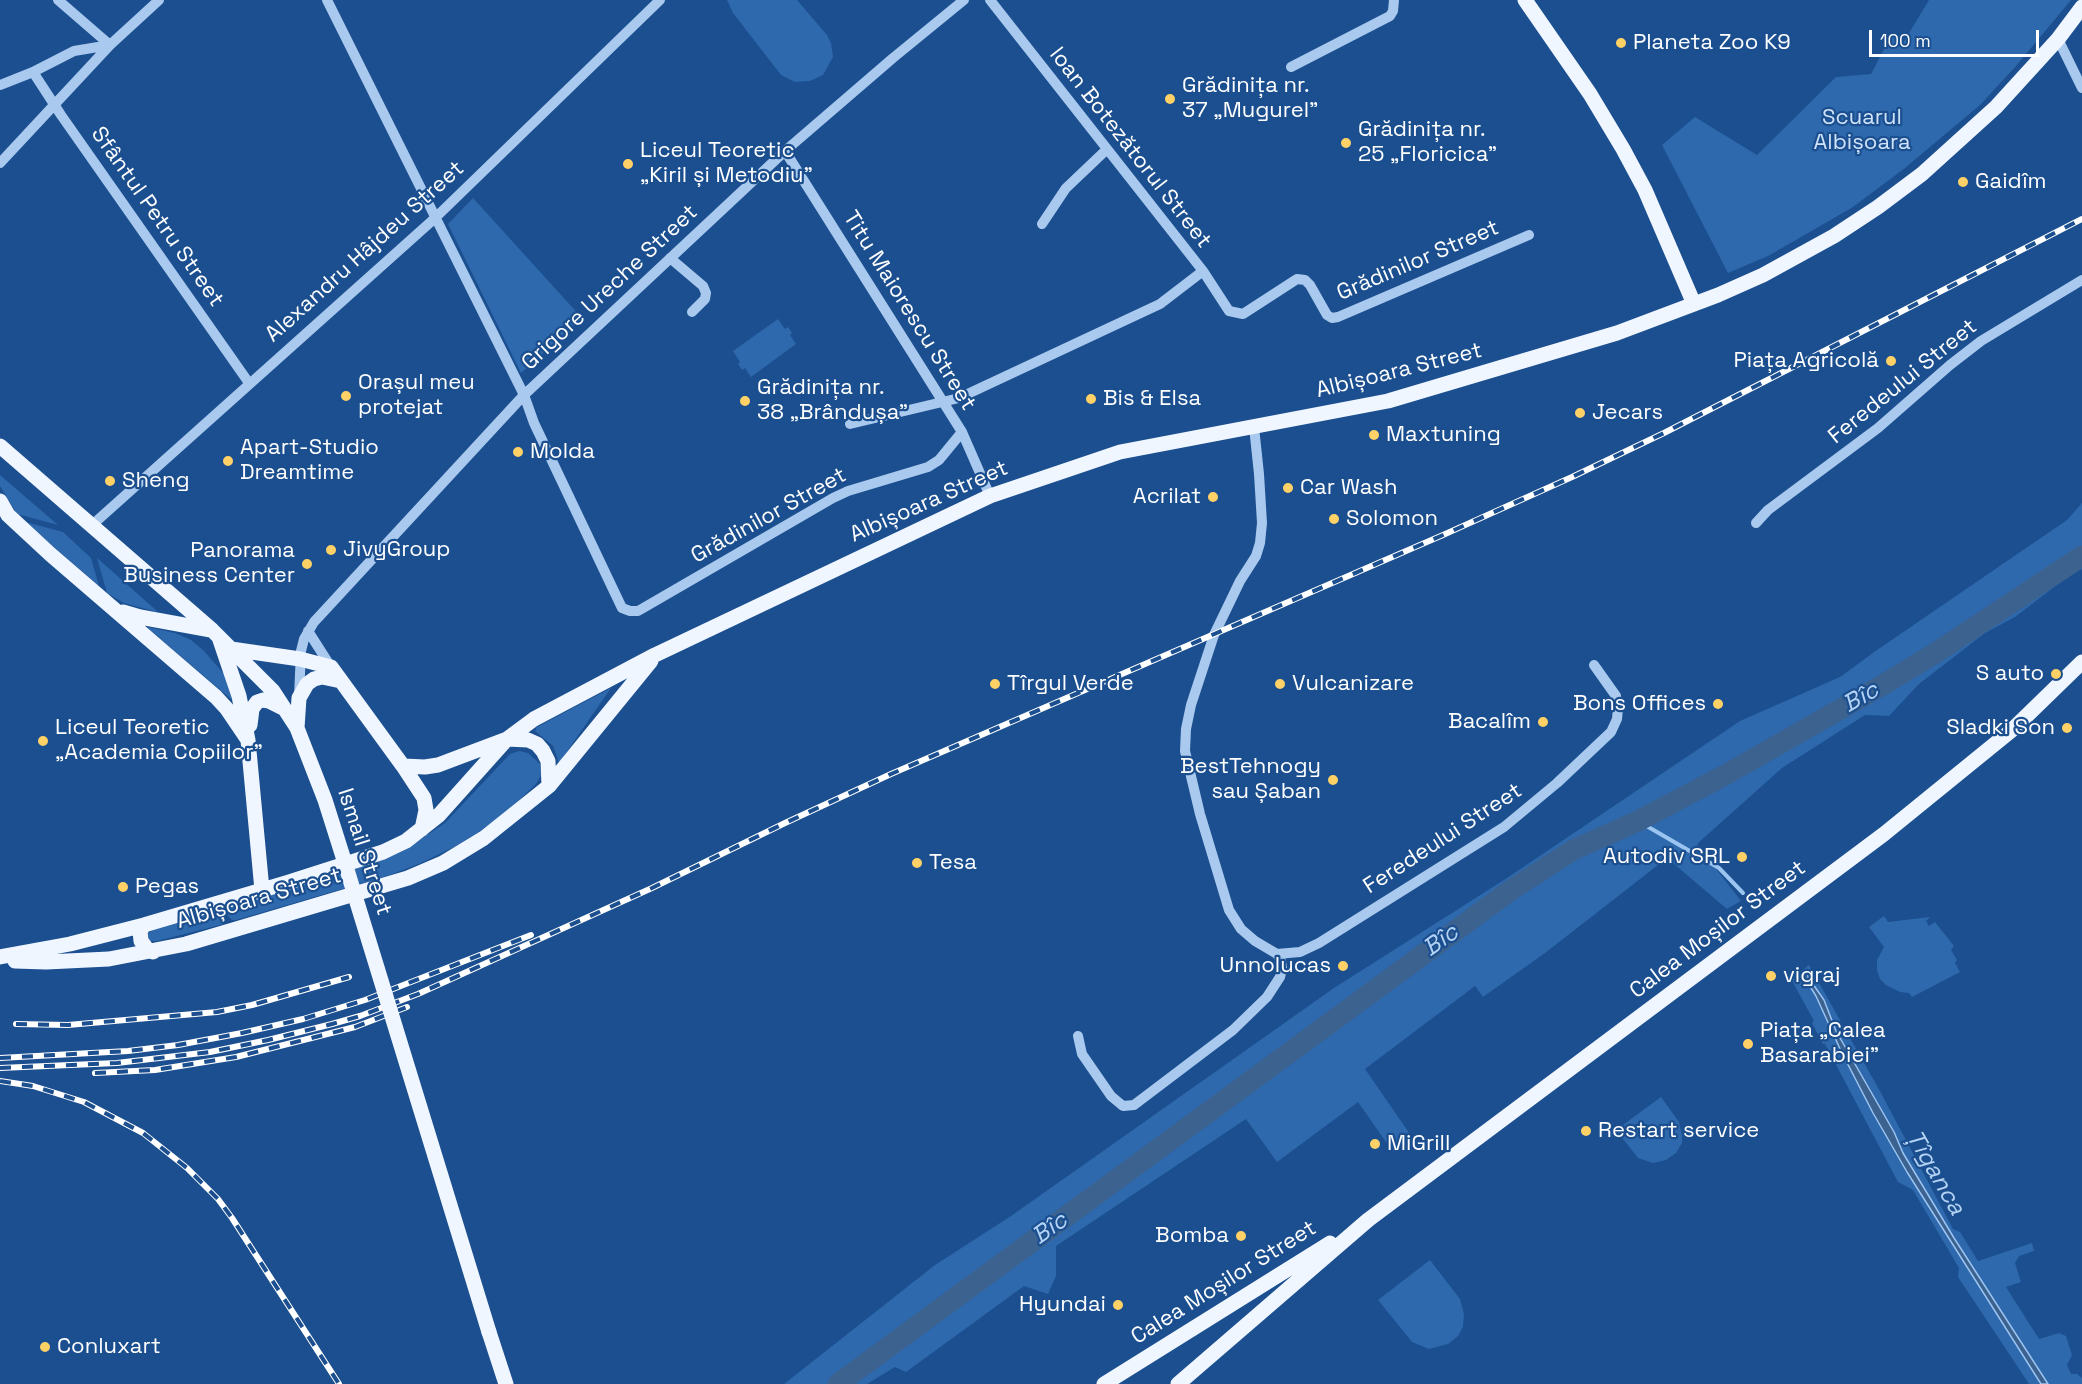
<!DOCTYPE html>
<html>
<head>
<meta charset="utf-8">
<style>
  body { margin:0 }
  #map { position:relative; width:2082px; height:1384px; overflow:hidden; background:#1b4f8f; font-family:"Space Grotesk",sans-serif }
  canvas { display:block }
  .scale { position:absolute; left:1869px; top:30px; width:170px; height:27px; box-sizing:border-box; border:3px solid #fff; border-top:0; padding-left:8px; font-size:18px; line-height:21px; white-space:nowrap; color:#fff; -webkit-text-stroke:4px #1b4f8f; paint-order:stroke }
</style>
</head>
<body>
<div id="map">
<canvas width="2082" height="1384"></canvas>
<div class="scale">100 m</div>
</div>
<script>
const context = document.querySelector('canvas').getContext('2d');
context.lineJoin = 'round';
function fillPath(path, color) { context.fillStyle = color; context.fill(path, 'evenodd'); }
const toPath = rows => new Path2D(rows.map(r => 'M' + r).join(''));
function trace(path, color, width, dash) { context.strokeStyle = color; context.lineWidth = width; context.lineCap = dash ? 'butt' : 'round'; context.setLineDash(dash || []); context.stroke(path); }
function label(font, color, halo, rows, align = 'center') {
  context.font = font + ' "Space Grotesk",sans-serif'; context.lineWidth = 4.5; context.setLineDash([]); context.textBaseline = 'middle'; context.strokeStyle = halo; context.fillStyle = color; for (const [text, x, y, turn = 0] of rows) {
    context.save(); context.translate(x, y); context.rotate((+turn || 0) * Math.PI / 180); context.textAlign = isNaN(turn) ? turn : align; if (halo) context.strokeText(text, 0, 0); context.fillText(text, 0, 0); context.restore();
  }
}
fillPath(toPath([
  [727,0,797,0,827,35,831,43,833,57,823,75,810,81,795,82,781,75,733,13],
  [1929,0,2071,0,2016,66,1980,105,1905,168,1853,207,1822,225,1768,256,1728,273,1662,145,1695,117,1757,155,1836,77,1871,74,1891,36,1903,43],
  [473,198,582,318,521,373,448,224],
  [778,319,785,329,788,327,792,333,790,335,796,344,751,377,745,368,742,370,738,364,740,362,733,351],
  [0,475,58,525,17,514,0,486],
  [2082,503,2082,570,2079,568,2015,617,1985,633,1919,684,1889,716,1865,715,1782,768,1697,844,1741,901,1727,909,1667,858,1545,953,1483,997,1475,986,1365,1069,1412,1137,1393,1152,1358,1102,1277,1162,1246,1119,1056,1246,1056,1276,1048,1294,1024,1286,906,1372,895,1367,867,1384,784,1384,935,1265,1011,1216,1334,988,1507,878,1740,721,1840,677,1877,650,2067,520],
  [25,522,63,532,91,558,99,586],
  [97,558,157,611,157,612,124,603,107,593],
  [147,627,175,633,191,640,203,650,224,674,232,700],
  [611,688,559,763,553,746,535,731,537,727],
  [519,751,528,753,540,764,541,775,536,784,512,807,490,825,456,846,421,863,390,875,236,920,232,920,228,916,228,910,232,906,377,862,403,851,445,823,510,754],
  [221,911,224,924,157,941,149,941,147,937,148,933,154,930],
  [1884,916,1888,922,1930,917,1926,921,1929,926,1935,922,1954,946,1951,950,1957,960,1955,963,1960,972,1912,997,1909,993,1900,992,1886,985,1880,979,1877,970,1877,960,1884,947,1869,927],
  [1809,965,1881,1093,1953,1229,1960,1232,1978,1261,2032,1243,2034,1251,2019,1256,2015,1263,2021,1282,2006,1287,2039,1339,2059,1333,2066,1336,2072,1355,2067,1365,2071,1374,2077,1374,2082,1378,2082,1384,2048,1384,1954,1238,1903,1153,1894,1132,1836,1031,1824,1000,1808,977,1808,972,1803,975,1816,996,1841,1051,1873,1113,1907,1172,2041,1384,2029,1384,1958,1277,1959,1268,1913,1190,1898,1182,1825,1044,1823,1044,1812,1023,1814,1021,1791,979],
  [1661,1097,1679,1122,1682,1136,1682,1143,1676,1153,1666,1160,1653,1163,1638,1158,1616,1130],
  [1430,1260,1460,1299,1464,1314,1463,1327,1458,1336,1448,1344,1429,1349,1412,1342,1378,1300]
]), '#2e69ad');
const water = toPath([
  [1808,971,1808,977,1824,1000,1836,1031,1894,1132,1903,1153,1954,1238,2048,1384,2041,1384,1907,1172,1873,1113,1841,1051,1816,996,1803,975,1808,971]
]);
fillPath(water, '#3c6290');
trace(water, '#9cc4f0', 1.5);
trace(toPath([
  [1638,821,1719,868,1743,893]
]), '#9cc4f0', 4);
trace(toPath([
  [838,1384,1511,890,1573,850,1638,821,1725,775,1881,686,1937,652,2082,556]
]), '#3c6290', 21);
trace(toPath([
  [58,0,110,45],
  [327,0,524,395,534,423,622,608,630,611,638,611,645,607,833,498,848,491,928,467,939,460,962,432],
  [990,0,1203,271,1229,311,1243,314,1297,279,1305,280,1310,285,1327,315,1332,318,1338,317,1529,235],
  [2058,39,2082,88],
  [1291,67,1390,16,1393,11,1394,0],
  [33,72,61,115,249,383],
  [0,85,33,72,74,51,110,45],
  [785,151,962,432,990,496],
  [0,163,110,45,159,0],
  [1042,224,1066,188,1106,150],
  [670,258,703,286,706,293,705,299,692,312],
  [850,424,959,398,1160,304,1203,271],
  [1756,523,1768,510,1878,428,1950,365,1981,341,2082,280],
  [91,526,434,219,660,0],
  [308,631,331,667],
  [299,697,301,651,304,639,314,622,524,395,785,151,893,58,964,0],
  [1277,954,1300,952,1319,943,1504,827,1557,783,1611,732,1617,719,1618,708,1616,696,1594,665],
  [1078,1036,1082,1054,1111,1096,1123,1106,1134,1105,1233,1030,1267,997,1280,977,1282,969,1281,961,1277,954,1255,941,1241,929,1229,910,1200,814,1185,751,1186,729,1191,705,1214,635,1240,581,1256,556,1260,543,1262,523,1259,474,1254,427]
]), '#a9c9ee', 10);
trace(toPath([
  [1525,0,1590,94,1623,149,1645,190,1694,304],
  [0,446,212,630,273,691,297,728,325,800,344,860],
  [0,501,8,515,50,554,216,697,227,709,248,740],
  [123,612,140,617,211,630],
  [219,637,239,696,248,740,262,890],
  [231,649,300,659,331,667,403,766,424,798,426,810,422,829],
  [250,725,252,709,257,702,263,700,269,701,283,708],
  [297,728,299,698,307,684,314,679,322,677,341,681],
  [403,766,425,767,438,765,507,739,528,740,537,744,543,751,548,761,549,786],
  [144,925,140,931,141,941,147,949,153,952],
  [0,957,70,944,144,925,286,883,383,852,406,841,439,815,507,739,534,719,655,655,990,496,1120,452,1388,401,1617,333,1718,295,1763,275,1834,236,1878,207,1922,174,1996,107,2058,39,2082,7],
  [15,961,46,962,109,959,186,944,408,878,443,863,484,838,549,786,651,661],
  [489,1332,506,1384],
  [1104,1384,1330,1243],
  [1178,1384,1368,1220,1884,834,2012,730,2082,662]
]), '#f0f6ff', 15);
const rail = toPath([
  [16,1024,68,1025,217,1012,252,1005,349,977],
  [0,1058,128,1051,178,1045,242,1033,303,1019,365,1000,531,935],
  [0,1068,117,1063,210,1052,268,1040,332,1024,360,1016,418,994,652,888,785,823,891,774,1443,535,1572,477,1664,433,2082,219],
  [95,1073,155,1070,236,1057,355,1027,407,1007],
  [0,1081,33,1086,84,1102,143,1133,187,1168,218,1199,232,1218,339,1384]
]);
trace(rail, '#fff', 6);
trace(rail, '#1b4f8f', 4, [11]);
trace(toPath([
  [344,860,489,1332]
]), '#f0f6ff', 15);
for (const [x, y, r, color] of [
  [1621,43,6,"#ffd166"],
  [1170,99,6,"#ffd166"],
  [1346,143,6,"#ffd166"],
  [628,164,6,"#ffd166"],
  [1963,182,6,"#ffd166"],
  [1891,361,6,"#ffd166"],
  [346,396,6,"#ffd166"],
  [1091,399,6,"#ffd166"],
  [745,401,6,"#ffd166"],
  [1580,413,6,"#ffd166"],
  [1374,435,6,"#ffd166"],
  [518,452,6,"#ffd166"],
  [228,461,6,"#ffd166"],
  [110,481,6,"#ffd166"],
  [1288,488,6,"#ffd166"],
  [1213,497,6,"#ffd166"],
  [1334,519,6,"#ffd166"],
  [331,550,6,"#ffd166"],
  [307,564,6,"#ffd166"],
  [2056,674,6,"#ffd166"],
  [995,684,6,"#ffd166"],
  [1280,684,6,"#ffd166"],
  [1718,704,6,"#ffd166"],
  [1543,722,6,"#ffd166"],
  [2067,728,6,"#ffd166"],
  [43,741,6,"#ffd166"],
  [1333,780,6,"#ffd166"],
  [1742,857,6,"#ffd166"],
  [917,863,6,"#ffd166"],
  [123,887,6,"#ffd166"],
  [1343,966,6,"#ffd166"],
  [1771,976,6,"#ffd166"],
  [1748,1044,6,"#ffd166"],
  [1586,1131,6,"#ffd166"],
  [1375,1144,6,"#ffd166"],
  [1241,1236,6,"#ffd166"],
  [1118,1305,6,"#ffd166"],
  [45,1347,6,"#ffd166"]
]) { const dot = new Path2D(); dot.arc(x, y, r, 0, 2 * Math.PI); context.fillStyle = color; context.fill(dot); trace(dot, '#1b4f8f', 2); }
label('22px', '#fff', '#1b4f8f', [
  ["Planeta Zoo K9",1633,43],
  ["Grădinița nr.",1182,86],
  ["37 „Mugurel”",1182,111],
  ["Grădinița nr.",1358,130],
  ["25 „Floricica”",1358,155],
  ["Liceul Teoretic",640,151],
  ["„Kiril și Metodiu”",640,176],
  ["Gaidîm",1975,182],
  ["Piața Agricolă",1879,361,"right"],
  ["Orașul meu",358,383],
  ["protejat",358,408],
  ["Grădinița nr.",757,388],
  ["38 „Brândușa”",757,413],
  ["Bis & Elsa",1103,399],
  ["Jecars",1592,413],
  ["Maxtuning",1386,435],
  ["Apart-Studio",240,448],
  ["Dreamtime",240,473],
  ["Molda",530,452],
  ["Sheng",122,481],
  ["Car Wash",1300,488],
  ["Acrilat",1201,497,"right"],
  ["Solomon",1346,519],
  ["JivyGroup",343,550],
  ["Panorama",295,551,"right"],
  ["Business Center",295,576,"right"],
  ["S auto",2044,674,"right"],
  ["Tîrgul Verde",1007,684],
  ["Vulcanizare",1292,684],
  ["Bons Offices",1706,704,"right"],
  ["Bacalîm",1531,722,"right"],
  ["Liceul Teoretic",55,728],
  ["„Academia Copiilor”",55,753],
  ["Sladki Son",2055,728,"right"],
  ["BestTehnogy",1321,767,"right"],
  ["sau Șaban",1321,792,"right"],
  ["Autodiv SRL",1730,857,"right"],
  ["Tesa",929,863],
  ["Pegas",135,887],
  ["Unnolucas",1331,966,"right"],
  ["vigraj",1783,976],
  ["Piața „Calea",1760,1031],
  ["Basarabiei”",1760,1056],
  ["Restart service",1598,1131],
  ["MiGrill",1387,1144],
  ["Bomba",1229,1236,"right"],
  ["Hyundai",1106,1305,"right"],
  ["Conluxart",57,1347]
], 'left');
label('22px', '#cfe3fa', '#1b4f8f', [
  ["Scuarul",1862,118],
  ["Albișoara",1862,143]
]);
label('22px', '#fff', '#1b4f8f', [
  ["Ioan Botezătorul Street",1130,148,52],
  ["Sfântul Petru Street",157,217,55],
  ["Alexandru Hâjdeu Street",365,252,-42],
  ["Grădinilor Street",1418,261,-23],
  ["Grigore Ureche Street",610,288,-43],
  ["Titu Maiorescu Street",909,311,58],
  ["Albișoara Street",1399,371,-14],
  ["Feredeului Street",1903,382,-39],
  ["Albișoara Street",929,502,-24],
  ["Grădinilor Street",769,516,-29],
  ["Feredeului Street",1443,839,-33],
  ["Ismail Street",364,852,72],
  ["Albișoara Street",259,899,-16],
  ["Calea Moșilor Street",1718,930,-37],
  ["Calea Moșilor Street",1224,1283,-32]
]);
label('italic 24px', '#b5d3f5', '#1b4f8f', [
  ["Bîc",1861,698,-30],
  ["Bîc",1441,941,-36],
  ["Țîganca",1935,1173,60],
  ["Bîc",1050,1229,-36]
]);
</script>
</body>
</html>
